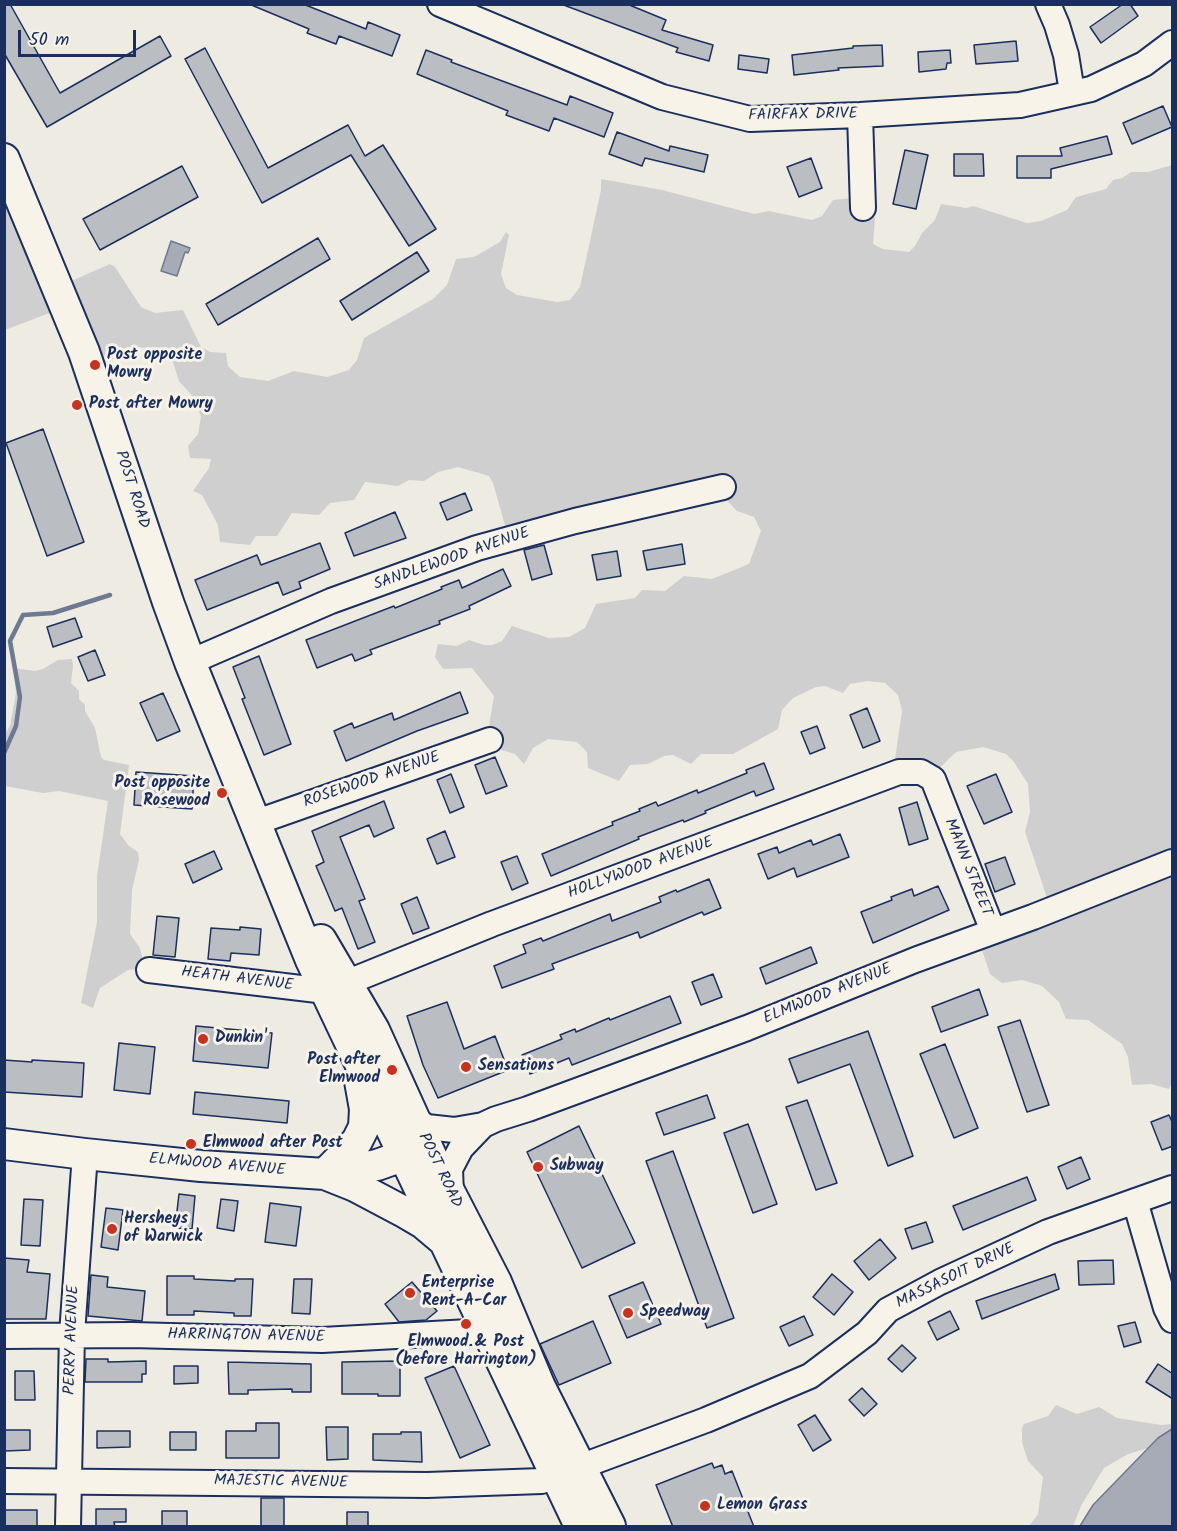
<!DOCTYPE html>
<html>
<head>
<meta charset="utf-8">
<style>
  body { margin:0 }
  #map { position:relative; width:1177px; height:1531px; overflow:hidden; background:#eeebe2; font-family:Kalam,sans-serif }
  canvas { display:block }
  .frame { position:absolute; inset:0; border:6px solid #1b2f5e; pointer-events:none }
  .scale { position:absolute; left:18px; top:30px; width:118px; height:27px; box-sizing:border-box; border:3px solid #1b2f5e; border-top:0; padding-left:8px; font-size:18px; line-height:21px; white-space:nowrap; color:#1b2f5e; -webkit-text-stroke:4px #f7f3e8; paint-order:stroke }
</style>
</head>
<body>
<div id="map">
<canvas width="1177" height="1531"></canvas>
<div class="frame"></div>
<div class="scale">50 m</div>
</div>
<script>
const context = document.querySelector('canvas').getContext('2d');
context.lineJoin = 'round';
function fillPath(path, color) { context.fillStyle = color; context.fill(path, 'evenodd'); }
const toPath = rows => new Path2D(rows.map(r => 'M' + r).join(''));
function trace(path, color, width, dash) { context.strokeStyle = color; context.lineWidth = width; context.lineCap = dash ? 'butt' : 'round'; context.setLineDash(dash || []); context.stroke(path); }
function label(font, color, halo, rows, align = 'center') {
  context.font = font + ' Kalam,sans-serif'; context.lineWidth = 6; context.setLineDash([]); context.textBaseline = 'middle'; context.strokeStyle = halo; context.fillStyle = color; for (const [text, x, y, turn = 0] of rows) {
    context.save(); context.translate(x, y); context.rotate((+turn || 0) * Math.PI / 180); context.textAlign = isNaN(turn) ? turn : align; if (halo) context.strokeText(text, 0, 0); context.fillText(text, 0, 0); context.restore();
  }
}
fillPath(toPath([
  [5,164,60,286,110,264,115,267,141,307,155,313,183,310,201,347,210,352,226,353,228,366,240,377,268,381,294,371,327,377,349,370,357,360,364,338,433,299,447,285,456,259,474,257,500,242,506,232,509,235,501,274,506,288,517,295,557,302,570,300,580,287,601,190,601,179,662,190,754,214,769,211,812,220,822,216,833,200,866,197,875,218,873,244,883,249,909,252,915,246,922,233,935,220,941,204,966,208,973,206,1027,223,1041,221,1067,210,1076,197,1106,189,1113,180,1122,178,1131,172,1148,172,1172,165,1172,1083,1169,1089,1151,1084,1132,1085,1128,1057,1122,1044,1088,1020,1066,1019,1059,1002,1042,986,1022,980,1002,983,990,974,978,938,1050,907,1025,832,1030,812,1028,784,1014,762,1006,754,983,747,956,752,924,783,893,773,902,711,898,695,885,683,867,681,850,684,843,693,825,686,816,687,793,698,782,710,778,729,733,754,701,754,691,764,673,755,664,756,648,764,630,765,619,781,588,768,587,752,577,742,548,739,533,748,524,764,515,754,482,744,488,732,494,696,472,668,443,669,435,657,438,644,457,646,469,640,484,645,492,645,502,641,512,626,549,638,569,637,585,628,596,604,635,598,642,590,665,591,684,576,712,579,749,564,761,531,754,517,737,511,716,489,508,536,493,483,489,476,458,467,438,472,424,481,409,480,398,486,365,482,354,500,330,503,319,515,292,513,277,536,256,536,250,545,220,542,218,525,202,495,193,491,209,468,211,459,190,458,188,446,198,434,201,417,195,399,179,381,171,356,140,347,125,356,87,366,65,307,5,330],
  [72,659,73,666,71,683,79,691,79,699,85,705,85,711,95,728,101,757,104,760,129,765,120,834,129,846,138,852,139,860,132,890,130,934,140,948,145,968,128,970,100,988,93,1008,81,1003,97,922,97,876,108,801,59,791,43,793,5,786,5,734,10,726,16,693,13,668,35,671,43,669,58,660],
  [1056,1405,1077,1414,1099,1407,1117,1418,1161,1425,1172,1424,1172,1441,1128,1454,1104,1468,1082,1504,1073,1526,1029,1526,1038,1514,1043,1477,1028,1461,1022,1442,1022,1428,1024,1424,1048,1416]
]), '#cfcfcf');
const water = toPath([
  [171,241,190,248,188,253,185,252,177,276,161,271,171,241],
  [1172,1429,1172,1526,1080,1526,1093,1505,1158,1438,1172,1429]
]);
fillPath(water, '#a6abb5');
trace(water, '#6e7992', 1.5);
trace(toPath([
  [4,753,16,726,20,697,10,641,23,615,53,613,110,595]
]), '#6e7992', 4.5);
const building = toPath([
  [4,4,10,4,60,93,160,36,171,56,47,127,4,53,4,4],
  [249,4,303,4,366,29,368,22,400,35,392,56,339,36,336,44,307,33,309,29,249,4],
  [561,4,627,4,666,20,662,30,713,45,709,61,676,52,678,48,561,4],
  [1123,4,1130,4,1138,16,1101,43,1090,27,1123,4],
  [1016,41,1018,61,976,64,974,45,1016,41],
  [882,45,883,66,838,68,839,70,794,75,792,55,853,48,853,46,882,45],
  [205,48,268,168,348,125,365,156,383,145,436,229,409,246,351,155,262,203,185,59,205,48],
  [426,50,452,60,451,62,567,105,570,96,613,113,604,137,554,118,549,131,506,115,508,111,417,74,426,50],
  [950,50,951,63,947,63,946,69,919,72,918,52,950,50],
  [739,55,769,59,767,73,738,69,739,55],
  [1163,106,1172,127,1132,144,1123,123,1163,106],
  [617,132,669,151,670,146,708,155,704,172,645,158,642,166,609,154,617,132],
  [1107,136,1112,154,1051,169,1051,178,1017,178,1017,156,1062,156,1060,148,1107,136],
  [905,150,928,155,916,209,893,204,905,150],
  [954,154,983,154,984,176,954,176,954,154],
  [811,158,822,188,799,197,787,167,811,158],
  [182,166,198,197,100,250,83,219,182,166],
  [318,238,330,259,218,325,206,304,318,238],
  [417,252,429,271,352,320,340,301,417,252],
  [43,429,84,542,47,556,6,443,43,429],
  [465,493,472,510,447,520,440,503,465,493],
  [395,512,406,538,354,556,345,533,395,512],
  [320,543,330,569,299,582,301,588,283,595,278,582,207,610,195,580,257,555,261,565,320,543],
  [682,544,685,564,647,570,643,551,682,544],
  [544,545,552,574,532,580,524,550,544,545],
  [617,551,621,576,597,580,592,555,617,551],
  [503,569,511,586,469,606,470,609,439,621,440,624,370,650,372,654,355,661,352,654,317,668,306,640,394,606,395,608,442,589,441,587,459,580,462,588,503,569],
  [75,618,82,637,53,647,47,627,75,618],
  [95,650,105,675,88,681,78,657,95,650],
  [259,656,291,744,264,755,242,699,245,698,233,667,259,656],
  [460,692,468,713,417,731,346,761,334,731,352,723,354,728,392,713,394,720,460,692],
  [163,693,180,731,157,741,140,703,163,693],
  [867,708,880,741,863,748,850,715,867,708],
  [817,726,825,748,810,754,801,732,817,726],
  [495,757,507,786,486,794,475,765,495,757],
  [764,763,774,789,756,796,754,791,705,811,706,813,684,822,683,820,638,837,639,839,551,876,542,854,613,825,612,822,640,811,639,809,656,802,658,806,697,790,698,793,747,773,746,770,764,763],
  [136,772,194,776,192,809,134,805,136,772],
  [451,774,464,807,450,813,437,780,451,774],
  [996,774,1012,812,984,824,967,786,996,774],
  [384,801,394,828,374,837,369,825,340,837,365,899,359,901,375,942,358,949,342,908,335,911,316,866,324,862,312,831,384,801],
  [917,802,928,839,909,845,899,808,917,802],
  [445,831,455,857,437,864,427,839,445,831],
  [840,834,849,857,797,877,794,868,768,879,758,854,777,847,779,853,811,840,813,845,840,834],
  [214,851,222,869,193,883,185,864,214,851],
  [517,856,528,883,512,890,501,862,517,856],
  [1005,857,1015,884,995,892,985,864,1005,857],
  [709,879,721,908,704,915,702,912,640,938,638,932,552,964,554,969,502,988,494,966,526,953,523,945,541,938,543,941,610,914,612,921,661,902,659,897,676,890,677,892,709,879],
  [938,886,949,910,873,943,861,912,892,900,891,897,912,889,914,896,938,886],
  [417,897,429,928,413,934,401,904,417,897],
  [157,916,179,918,175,957,153,955,157,916],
  [240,927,261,929,259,955,231,953,230,961,208,959,211,928,240,930,240,927],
  [811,947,817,963,766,984,760,968,811,947],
  [713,974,722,997,701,1005,692,982,713,974],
  [979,989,988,1015,941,1032,932,1007,979,989],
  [670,996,681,1023,572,1065,569,1058,530,1074,522,1055,562,1039,560,1035,575,1029,576,1032,609,1018,610,1020,670,996],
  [447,1002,464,1049,495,1036,508,1070,438,1098,423,1065,407,1016,447,1002],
  [1020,1020,1049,1105,1027,1112,998,1027,1020,1020],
  [196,1026,272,1033,268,1068,193,1061,196,1026],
  [868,1031,913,1156,888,1166,850,1064,798,1083,789,1059,868,1031],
  [119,1043,155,1047,150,1094,114,1090,119,1043],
  [945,1044,978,1128,954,1138,920,1054,945,1044],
  [4,1060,32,1062,32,1060,84,1063,82,1097,4,1092,4,1060],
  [195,1092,289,1101,287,1123,193,1114,195,1092],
  [707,1095,715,1118,664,1135,656,1113,707,1095],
  [807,1100,837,1183,816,1190,786,1107,807,1100],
  [1169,1115,1173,1124,1173,1146,1162,1150,1151,1122,1169,1115],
  [748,1124,777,1204,753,1213,724,1133,748,1124],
  [579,1126,635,1243,582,1268,527,1152,579,1126],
  [673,1151,734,1318,707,1328,646,1161,673,1151],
  [1081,1157,1090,1179,1067,1189,1058,1167,1081,1157],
  [1027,1177,1036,1200,963,1230,953,1206,1027,1177],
  [179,1194,195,1196,192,1229,175,1228,179,1194],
  [24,1199,43,1200,40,1246,21,1245,24,1199],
  [221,1199,238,1201,234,1231,217,1228,221,1199],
  [270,1203,301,1207,296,1246,265,1242,270,1203],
  [106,1208,123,1210,118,1250,101,1247,106,1208],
  [926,1222,933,1242,912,1249,905,1229,926,1222],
  [880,1239,896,1258,869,1280,854,1261,880,1239],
  [4,1258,29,1260,27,1272,50,1274,46,1319,4,1319,4,1258],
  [1113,1260,1114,1284,1079,1285,1078,1261,1113,1260],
  [832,1274,853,1292,834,1315,813,1297,832,1274],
  [1055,1274,1059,1289,982,1319,976,1301,1055,1274],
  [91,1275,108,1277,107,1287,145,1291,142,1321,88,1316,91,1275],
  [167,1276,194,1276,194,1279,235,1281,235,1279,253,1279,251,1316,234,1316,234,1313,194,1311,194,1315,167,1315,167,1276],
  [294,1279,312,1279,310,1314,292,1313,294,1279],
  [412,1282,437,1311,426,1320,399,1322,385,1304,412,1282],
  [643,1282,661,1324,627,1338,609,1296,643,1282],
  [950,1311,959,1329,937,1340,928,1322,950,1311],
  [804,1316,813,1335,789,1346,780,1327,804,1316],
  [593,1321,611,1363,559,1385,540,1344,593,1321],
  [1135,1322,1141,1342,1124,1347,1118,1326,1135,1322],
  [902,1345,916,1358,902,1372,888,1359,902,1345],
  [86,1359,108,1359,108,1362,146,1361,146,1374,142,1374,142,1382,85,1382,86,1359],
  [400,1361,400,1396,378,1396,378,1394,342,1394,342,1362,400,1361],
  [228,1362,311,1364,311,1392,292,1392,292,1389,248,1390,248,1394,229,1394,228,1362],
  [1158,1364,1173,1374,1173,1399,1146,1382,1158,1364],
  [174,1366,198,1366,198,1383,174,1384,174,1366],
  [454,1366,490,1445,460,1458,425,1378,454,1366],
  [15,1371,34,1371,35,1400,15,1400,15,1371],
  [862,1388,877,1404,864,1416,849,1400,862,1388],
  [815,1415,831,1440,813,1451,798,1425,815,1415],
  [256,1423,279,1423,279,1458,226,1458,226,1431,256,1431,256,1423],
  [326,1427,348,1427,348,1459,327,1460,326,1427],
  [4,1430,30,1430,30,1450,4,1451,4,1430],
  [97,1431,130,1431,130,1447,97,1448,97,1431],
  [170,1432,196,1432,196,1450,170,1450,170,1432],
  [401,1432,421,1432,422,1462,373,1460,373,1434,401,1434,401,1432],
  [712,1463,714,1468,722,1465,725,1474,732,1471,754,1527,673,1527,656,1485,712,1463],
  [261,1498,284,1498,284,1527,261,1527,261,1498],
  [96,1509,126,1509,126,1522,114,1522,115,1527,96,1527,96,1509],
  [4,1510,37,1510,37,1527,4,1527,4,1510],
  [162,1511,187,1511,187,1527,162,1527,162,1511],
  [347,1512,368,1512,368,1527,347,1527,347,1512]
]);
fillPath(building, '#babdc2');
trace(building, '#1b2f5e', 1.5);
const minor = toPath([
  [440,4,662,97,750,119,860,115,1020,105,1091,89,1144,64,1172,43],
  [1048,4,1057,25,1066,55,1072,92],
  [860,115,863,208],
  [190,662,331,601,477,548,575,521,723,487],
  [254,823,490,740],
  [149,970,326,991,492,924,899,772,921,772,933,779,993,931],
  [413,1118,427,1127,454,1130,483,1125,496,1119,528,1109,747,1028,915,960,1033,917,1172,862],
  [451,1195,450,1169,461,1148,483,1125],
  [1135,1201,1166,1308,1172,1320],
  [4,1336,132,1335,322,1340,488,1331],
  [4,1481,427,1485,542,1481,706,1420,810,1376,867,1333,888,1310,940,1282,1048,1232,1172,1188],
  [68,1526,72,1334,85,1154]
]);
const major = toPath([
  [4,159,84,352,168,602,190,662,311,960,580,1526],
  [321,940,374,1030,433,1160,496,1282,540,1387,610,1526],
  [4,1144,85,1154,201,1166,325,1174,377,1165,422,1149],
  [325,1174,355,1186,406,1213,423,1223,442,1239],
  [325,1174,357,1141,364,1127,365,1109,360,1081]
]);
trace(minor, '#1b2f5e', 28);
trace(major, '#1b2f5e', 34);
trace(minor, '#f7f3e8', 24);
trace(major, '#f7f3e8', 30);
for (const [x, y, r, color] of [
  [95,365,6,"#c8321e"],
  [77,405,6,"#c8321e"],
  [222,793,6,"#c8321e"],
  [203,1039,6,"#c8321e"],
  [466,1067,6,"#c8321e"],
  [392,1070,6,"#c8321e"],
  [191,1144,6,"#c8321e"],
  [538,1167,6,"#c8321e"],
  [112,1229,6,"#c8321e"],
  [410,1293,6,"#c8321e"],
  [628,1313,6,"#c8321e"],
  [466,1324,6,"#c8321e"],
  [705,1506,6,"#c8321e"]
]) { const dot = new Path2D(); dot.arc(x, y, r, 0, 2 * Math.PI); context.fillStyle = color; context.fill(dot); trace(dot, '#f7f3e8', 2); }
label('16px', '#1b2f5e', '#f7f3e8', [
  ["FAIRFAX DRIVE",803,116,-1],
  ["POST ROAD",131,490,72],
  ["SANDLEWOOD AVENUE",452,560,-19],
  ["ROSEWOOD AVENUE",372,781,-19],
  ["MANN STREET",967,868,68],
  ["HOLLYWOOD AVENUE",641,869,-20],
  ["HEATH AVENUE",237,980,7],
  ["ELMWOOD AVENUE",828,995,-22],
  ["ELMWOOD AVENUE",217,1166,5],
  ["POST ROAD",439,1171,64],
  ["MASSASOIT DRIVE",956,1277,-26],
  ["HARRINGTON AVENUE",246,1337,1],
  ["PERRY AVENUE",73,1340,-88],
  ["MAJESTIC AVENUE",281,1483,1]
]);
label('bold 16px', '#1b2f5e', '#f7f3e8', [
  ["Post opposite",107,356],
  ["Mowry",107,374],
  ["Post after Mowry",89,405],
  ["Post opposite",210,784,"right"],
  ["Rosewood",210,802,"right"],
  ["Dunkin'",215,1039],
  ["Post after",380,1061,"right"],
  ["Elmwood",380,1079,"right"],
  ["Sensations",478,1067],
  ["Elmwood after Post",203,1144],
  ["Subway",550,1167],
  ["Hersheys",124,1220],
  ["of Warwick",124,1238],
  ["Enterprise",422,1284],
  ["Rent-A-Car",422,1302],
  ["Speedway",640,1313],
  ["Elmwood & Post",466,1343,"center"],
  ["(before Harrington)",466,1361,"center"],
  ["Lemon Grass",717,1506]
], 'left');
</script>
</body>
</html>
